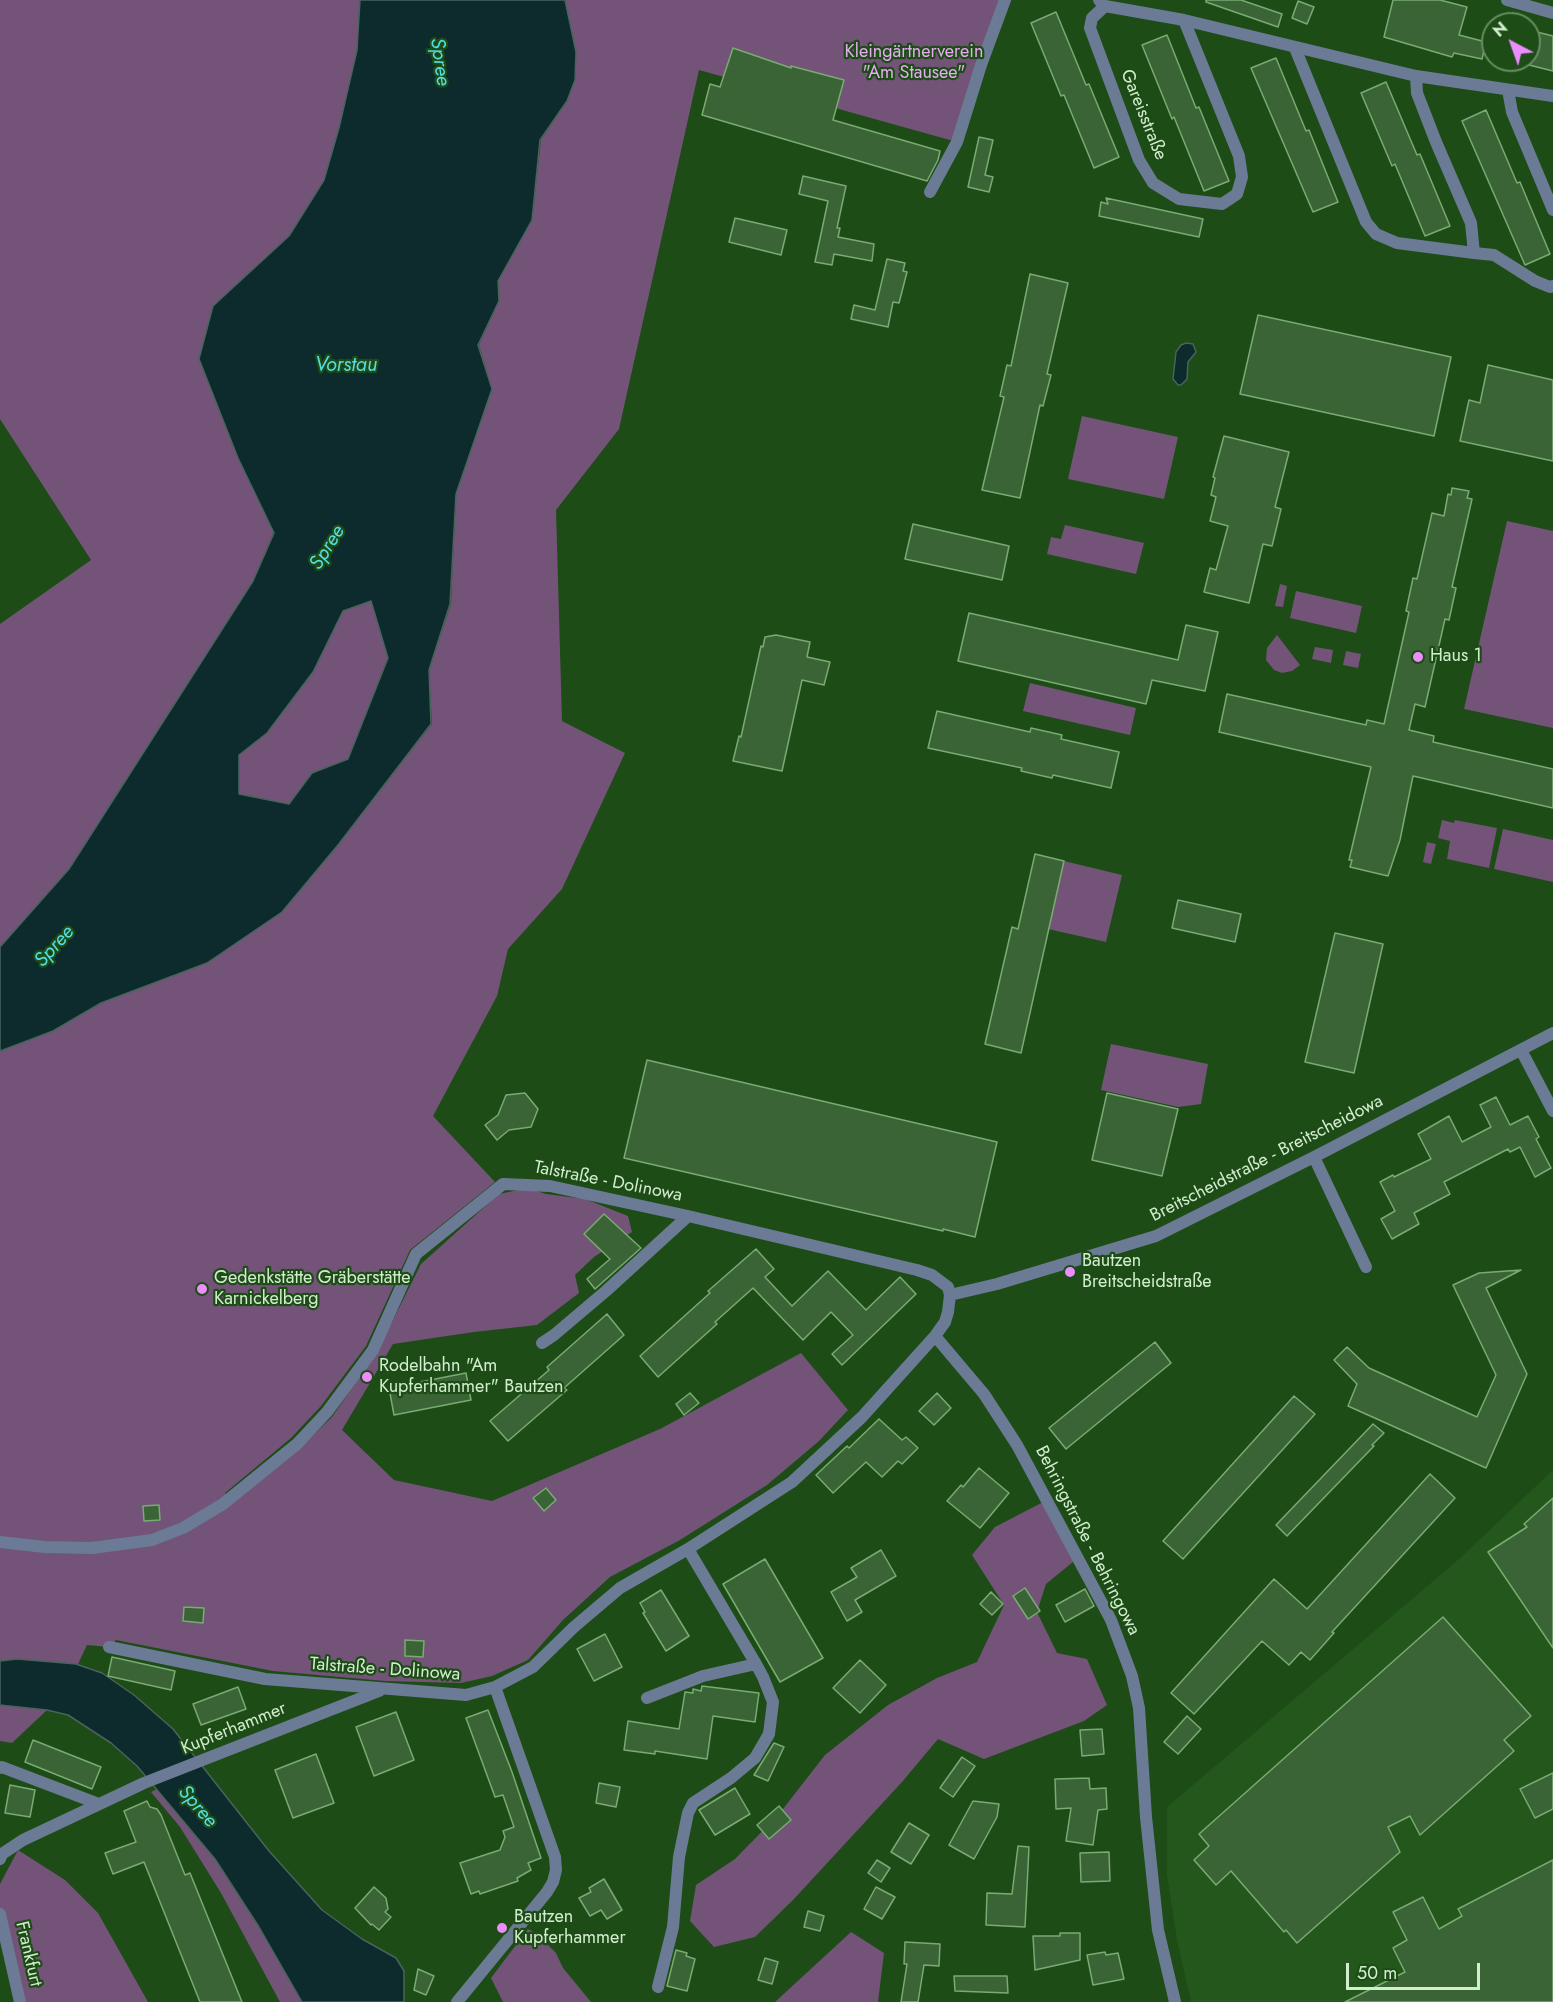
<!DOCTYPE html>
<html>
<head>
<meta charset="utf-8">
<style>
  body { margin:0 }
  #map { position:relative; width:1553px; height:2002px; overflow:hidden; background:#1d4c17; font-family:Jost,sans-serif }
  canvas { display:block }
  .north { position:absolute; left:1481px; top:12px; width:60px; height:60px; box-sizing:border-box; background:#1d4c17; border:2px solid #668c61; border-radius:50%; rotate:319deg; font-size:16px; font-weight:700; line-height:24px; text-align:center; color:#d3edcf }
  .north::after { content:''; display:block; margin:auto; width:21px; height:27px; background:#eb8dfb; clip-path:polygon(50% 0,100% 100%,50% 72%,0 100%) }
  .scale { position:absolute; left:1346px; top:1963px; width:134px; height:27px; box-sizing:border-box; border:3px solid #d3edcf; border-top:0; padding-left:8px; font-size:18px; line-height:21px; white-space:nowrap; color:#d3edcf; -webkit-text-stroke:4px #1d4c17; paint-order:stroke }
</style>
</head>
<body>
<div id="map">
<canvas width="1553" height="2002"></canvas>
<div class="north">N</div>
<div class="scale">50 m</div>
</div>
<script>
const context = document.querySelector('canvas').getContext('2d');
context.lineJoin = 'round';
function fillPath(path, color) { context.fillStyle = color; context.fill(path, 'evenodd'); }
const toPath = rows => new Path2D(rows.map(r => 'M' + r).join(''));
function trace(path, color, width, dash) { context.strokeStyle = color; context.lineWidth = width; context.lineCap = dash ? 'butt' : 'round'; context.setLineDash(dash || []); context.stroke(path); }
function label(font, color, halo, rows, align = 'center') {
  context.font = font + ' Jost,sans-serif'; context.lineWidth = 4.5; context.setLineDash([]); context.textBaseline = 'middle'; context.strokeStyle = halo; context.fillStyle = color; for (const [text, x, y, turn = 0] of rows) {
    context.save(); context.translate(x, y); context.rotate((+turn || 0) * Math.PI / 180); context.textAlign = isNaN(turn) ? turn : align; if (halo) context.strokeText(text, 0, 0); context.fillText(text, 0, 0); context.restore();
  }
}
fillPath(toPath([
  [1553,1470,1553,2002,1191,2002,1177,1940,1167,1875,1167,1807,1458,1560]
]), '#23571c');
fillPath(toPath([
  [0,0,360,0,357,50,339,128,324,180,289,236,213,306,199,359,352,346,253,581,69,869,0,947,0,624,91,560,0,419],
  [565,0,1002,0,957,142,699,70,619,429,556,510,562,721,625,753,562,889,508,949,497,996,433,1116,495,1182,410,1250,366,1346,321,1406,291,1438,225,1493,230,1501,300,1448,332,1417,377,1352,421,1264,499,1194,528,1188,546,1194,585,1199,628,1216,632,1232,594,1257,575,1275,579,1293,537,1325,474,1332,393,1344,342,1430,394,1480,492,1501,660,1429,801,1353,848,1410,819,1441,767,1485,680,1540,610,1577,563,1620,528,1660,492,1676,461,1683,385,1681,273,1671,116,1640,109,1647,87,1645,78,1664,17,1659,0,1661,0,1051,53,1031,101,1003,207,963,338,845,432,724,429,671,451,604,456,494,492,389,479,345,499,301,498,281,532,220,541,140,567,101,575,80,576,52],
  [1082,416,1178,437,1164,499,1068,479],
  [1507,521,1553,531,1553,728,1464,709],
  [1065,525,1144,543,1136,574,1047,554,1051,537,1061,539],
  [1280,584,1287,586,1283,607,1275,606],
  [1296,591,1362,606,1356,633,1290,618],
  [371,601,388,657,348,759,312,773,289,804,239,794,238,755,267,733,313,672,343,611],
  [1277,635,1300,665,1292,671,1282,673,1274,670,1266,660,1267,648],
  [1315,647,1333,650,1331,663,1312,659],
  [1346,651,1361,654,1358,668,1343,665],
  [1030,683,1136,708,1130,735,1023,711],
  [1442,820,1454,823,1455,820,1497,828,1489,868,1447,859,1450,841,1438,838],
  [1503,829,1553,840,1553,882,1494,869],
  [1427,842,1436,844,1431,864,1423,862],
  [1064,861,1122,875,1106,942,1048,929],
  [1111,1044,1208,1064,1201,1104,1178,1107,1101,1090],
  [1047,1500,1079,1557,1046,1584,1037,1612,1057,1653,1087,1659,1107,1705,1084,1721,984,1759,938,1739,902,1782,793,1900,755,1937,714,1947,690,1921,696,1885,735,1859,779,1814,825,1755,888,1705,937,1678,977,1662,1004,1605,972,1555,995,1527],
  [0,1705,12,1705,47,1710,12,1743,0,1741],
  [157,1789,215,1859,259,1927,302,2002,280,2002,221,1893,180,1827,151,1792],
  [18,1850,65,1880,98,1913,148,2002,20,2002,0,1914,0,1884],
  [528,1929,537,1934,556,1953,563,1968,591,2002,503,2002,491,1978],
  [851,1932,884,1953,878,2002,775,2002]
]), '#735378');
const water = toPath([
  [360,0,565,0,576,52,575,80,567,101,540,140,532,220,498,281,499,301,478,345,492,389,456,494,450,604,429,670,431,724,338,845,282,912,207,963,101,1003,53,1031,0,1051,0,947,69,869,253,581,274,533,238,458,199,359,213,306,289,236,324,180,339,128,357,50,360,0],
  [371,601,388,658,348,759,312,773,289,804,239,794,239,755,267,733,313,672,343,611,371,601],
  [1186,343,1193,344,1196,352,1188,362,1187,379,1181,385,1178,385,1173,379,1176,352,1181,345,1186,343],
  [17,1659,76,1664,102,1673,134,1695,173,1729,269,1851,322,1910,362,1939,396,1958,404,1971,404,2002,302,2002,259,1927,215,1859,137,1766,111,1743,68,1715,47,1710,0,1705,0,1661,17,1659]
]);
fillPath(water, '#0d2a2c');
trace(water, '#48645d', 1.5);
const building = toPath([
  [1206,0,1241,0,1282,14,1278,27,1206,2,1206,0],
  [1393,0,1440,0,1467,7,1459,35,1486,42,1482,59,1454,53,1452,57,1384,37,1393,0],
  [1298,1,1314,7,1307,24,1292,18,1298,1],
  [1056,12,1086,85,1089,84,1119,157,1094,168,1064,95,1061,96,1031,23,1056,12],
  [1529,30,1553,36,1553,71,1529,65,1529,30],
  [1167,35,1196,108,1199,107,1229,181,1204,191,1174,117,1172,119,1142,45,1167,35],
  [733,48,791,68,791,66,844,80,833,120,940,151,938,160,927,181,702,115,710,84,720,87,733,48],
  [1276,58,1306,131,1309,130,1338,202,1313,212,1251,68,1276,58],
  [1386,82,1417,155,1420,154,1450,226,1425,236,1395,164,1392,166,1361,93,1386,82],
  [1486,110,1517,183,1520,182,1550,254,1525,265,1462,121,1486,110],
  [979,137,993,140,985,175,993,177,989,192,968,187,979,137],
  [803,176,846,186,837,228,840,228,838,237,874,244,872,261,834,254,832,265,815,262,828,201,799,194,803,176],
  [1106,198,1203,219,1199,237,1099,216,1101,202,1108,204,1106,198],
  [735,218,787,230,781,255,729,242,735,218],
  [887,259,905,263,903,271,907,272,899,303,893,302,888,327,851,319,854,305,875,310,887,259],
  [1030,274,1068,283,1047,374,1051,375,1043,406,1040,405,1020,498,982,490,1004,397,1000,396,1007,365,1011,366,1030,274],
  [1258,315,1451,357,1434,436,1240,394,1258,315],
  [1488,365,1553,380,1553,461,1460,441,1469,400,1480,403,1488,365],
  [1224,436,1289,452,1275,507,1281,509,1275,534,1272,546,1263,544,1249,603,1204,592,1210,568,1216,570,1228,526,1210,521,1216,497,1211,495,1215,478,1213,477,1224,436],
  [1452,488,1469,491,1467,498,1472,499,1452,587,1456,588,1449,620,1445,619,1425,707,1415,704,1409,730,1434,736,1433,742,1553,769,1553,808,1413,776,1400,840,1388,876,1350,867,1352,860,1349,860,1371,767,1219,732,1227,694,1366,725,1367,720,1384,724,1409,612,1406,611,1413,578,1417,579,1432,513,1444,516,1448,494,1451,495,1452,488],
  [913,524,1009,546,1002,580,905,559,913,524],
  [969,613,1178,660,1186,625,1218,632,1205,691,1152,680,1146,704,958,661,969,613],
  [776,635,810,642,807,657,830,662,824,685,802,680,782,771,733,761,739,736,741,737,761,646,763,647,765,637,776,635],
  [937,711,1030,732,1031,728,1062,735,1061,739,1119,752,1111,788,1053,775,1052,778,1021,771,1022,768,928,748,937,711],
  [1035,854,1064,861,1021,1053,985,1044,1012,927,1018,929,1035,854],
  [1178,900,1241,914,1235,942,1172,928,1178,900],
  [1335,933,1383,944,1354,1073,1305,1062,1335,933],
  [647,1060,997,1142,975,1237,943,1229,943,1231,624,1158,647,1060],
  [525,1093,538,1109,531,1127,509,1130,497,1140,485,1125,498,1115,506,1095,525,1093],
  [1107,1093,1178,1109,1162,1176,1092,1160,1107,1093],
  [1496,1097,1510,1125,1528,1116,1539,1137,1536,1139,1551,1168,1535,1177,1520,1147,1510,1152,1508,1149,1444,1182,1450,1194,1414,1213,1419,1224,1392,1239,1381,1219,1395,1211,1380,1182,1393,1175,1394,1177,1431,1159,1418,1134,1449,1116,1462,1142,1491,1127,1480,1105,1496,1097],
  [604,1214,641,1248,595,1289,587,1279,610,1259,584,1234,604,1214],
  [756,1249,774,1269,765,1277,792,1306,828,1271,866,1310,900,1277,916,1294,842,1365,832,1354,853,1335,831,1312,803,1340,753,1288,715,1322,717,1324,658,1377,640,1356,710,1293,708,1291,756,1249],
  [1521,1270,1486,1288,1527,1374,1486,1468,1348,1406,1357,1384,1334,1360,1347,1347,1369,1368,1477,1417,1496,1375,1453,1285,1479,1273,1521,1270],
  [607,1314,624,1335,564,1388,567,1390,508,1441,490,1421,549,1370,547,1367,607,1314],
  [1155,1342,1171,1363,1066,1449,1049,1428,1155,1342],
  [466,1373,471,1400,394,1415,389,1388,466,1373],
  [690,1393,699,1403,684,1415,676,1404,690,1393],
  [937,1393,951,1408,934,1425,919,1411,937,1393],
  [1294,1396,1315,1414,1183,1559,1163,1541,1294,1396],
  [879,1419,902,1440,906,1437,918,1448,902,1464,898,1461,882,1477,866,1462,833,1493,816,1475,847,1446,849,1448,879,1419],
  [1373,1424,1384,1433,1372,1445,1374,1446,1287,1536,1276,1525,1373,1424],
  [979,1468,1009,1493,980,1528,947,1501,961,1485,963,1487,979,1468],
  [1430,1474,1455,1498,1332,1632,1334,1633,1310,1660,1301,1652,1289,1665,1262,1641,1194,1714,1171,1693,1274,1579,1307,1609,1430,1474],
  [546,1488,556,1500,544,1511,533,1498,546,1488],
  [1553,1498,1553,1648,1488,1552,1527,1527,1524,1524,1553,1498],
  [159,1505,160,1520,144,1521,143,1506,159,1505],
  [881,1550,896,1576,855,1600,862,1612,847,1621,831,1592,857,1577,851,1568,881,1550],
  [765,1559,823,1658,780,1682,723,1584,765,1559],
  [1025,1588,1040,1611,1028,1619,1013,1596,1025,1588],
  [1085,1589,1094,1606,1065,1622,1056,1605,1085,1589],
  [661,1590,689,1636,666,1651,643,1613,645,1612,640,1603,661,1590],
  [991,1592,1003,1604,992,1615,980,1604,991,1592],
  [184,1607,204,1608,203,1623,183,1621,184,1607],
  [1443,1617,1531,1716,1504,1740,1514,1751,1420,1835,1410,1816,1388,1827,1400,1852,1297,1943,1286,1930,1284,1932,1231,1871,1216,1885,1194,1860,1209,1846,1199,1834,1443,1617],
  [605,1634,622,1667,594,1681,577,1649,605,1634],
  [405,1640,424,1641,423,1657,405,1656,405,1640],
  [112,1657,175,1671,171,1690,108,1676,112,1657],
  [860,1660,886,1685,860,1713,833,1688,860,1660],
  [702,1686,759,1693,755,1722,713,1716,707,1759,655,1751,655,1754,624,1750,628,1721,679,1729,685,1692,693,1693,693,1689,701,1691,702,1686],
  [238,1687,246,1709,201,1725,193,1704,238,1687],
  [488,1710,512,1772,541,1858,528,1863,531,1870,517,1878,518,1881,480,1894,479,1891,471,1894,460,1863,500,1850,505,1837,503,1831,514,1827,503,1795,495,1797,466,1718,488,1710],
  [396,1712,414,1760,374,1776,356,1727,396,1712],
  [1187,1716,1201,1729,1178,1754,1164,1742,1187,1716],
  [1102,1729,1104,1754,1082,1756,1080,1730,1102,1729],
  [33,1740,101,1767,92,1789,25,1762,33,1740],
  [774,1743,784,1747,768,1781,754,1775,774,1743],
  [316,1754,334,1803,293,1818,275,1770,316,1754],
  [962,1757,975,1766,953,1797,940,1788,962,1757],
  [1553,1773,1553,1809,1535,1818,1520,1789,1553,1773],
  [1089,1778,1090,1789,1106,1788,1107,1809,1098,1810,1093,1845,1066,1841,1071,1808,1056,1809,1055,1779,1089,1778],
  [599,1783,620,1787,616,1807,596,1803,599,1783],
  [10,1785,35,1790,30,1817,5,1813,10,1785],
  [735,1788,750,1814,715,1835,699,1810,735,1788],
  [147,1801,150,1807,157,1809,161,1815,185,1875,190,1873,242,2002,200,2002,144,1862,113,1874,105,1853,136,1842,124,1811,147,1801],
  [973,1801,999,1804,997,1817,974,1859,949,1845,973,1801],
  [779,1806,791,1820,769,1839,757,1825,779,1806],
  [909,1823,929,1835,911,1864,891,1852,909,1823],
  [1018,1846,1029,1847,1025,1927,986,1925,987,1893,1012,1894,1018,1846],
  [1109,1852,1110,1881,1081,1882,1080,1853,1109,1852],
  [877,1860,890,1868,881,1882,868,1873,877,1860],
  [1553,1860,1553,2002,1345,2002,1405,1972,1393,1948,1407,1940,1393,1912,1423,1897,1439,1929,1462,1916,1458,1909,1553,1860],
  [604,1879,622,1910,607,1919,601,1910,590,1916,579,1898,591,1892,589,1888,604,1879],
  [374,1887,386,1898,388,1909,385,1912,391,1917,379,1930,372,1924,371,1925,355,1908,374,1887],
  [876,1887,895,1897,882,1919,864,1909,876,1887],
  [808,1911,824,1916,820,1931,804,1927,808,1911],
  [1060,1933,1080,1933,1080,1960,1035,1970,1033,1936,1060,1936,1060,1933],
  [905,1942,940,1944,939,1966,924,1965,918,2002,901,2002,907,1964,904,1964,905,1942],
  [676,1950,687,1953,686,1956,695,1959,687,1991,667,1986,676,1950],
  [1105,1952,1106,1955,1118,1953,1124,1979,1093,1985,1087,1955,1105,1952],
  [765,1958,778,1962,772,1984,758,1980,765,1958],
  [418,1969,434,1976,426,1995,414,1990,418,1969],
  [954,1976,1007,1976,1008,1993,955,1991,954,1976]
]);
fillPath(building, '#3a6435');
trace(building, '#79ab72', 1.5);
trace(toPath([
  [1099,0,1105,6,1184,20,1416,76,1553,96],
  [1507,0,1553,13],
  [1105,6,1092,18,1090,28,1139,160,1153,183,1179,199,1222,204,1237,194,1242,177,1239,156,1184,20],
  [1295,48,1366,222,1376,234,1397,243,1474,253],
  [1416,76,1417,93,1436,142,1471,223,1474,253,1494,255,1535,281,1550,287,1553,286],
  [1508,90,1512,112,1553,210],
  [930,192,957,142,981,65,1005,0],
  [1521,1050,1553,1111],
  [1314,1157,1366,1267],
  [950,1295,997,1284,1156,1236,1314,1157,1553,1033],
  [935,1336,984,1394,1017,1445,1111,1620,1132,1676,1139,1708,1146,1817,1158,1930,1175,2002],
  [542,1343,554,1335,606,1291,688,1216],
  [0,1542,45,1547,92,1548,152,1540,183,1528,223,1504,297,1444,327,1412,373,1350,416,1254,503,1184,550,1186,688,1216,917,1270,932,1275,948,1287,950,1295,948,1312,945,1322,935,1336,862,1417,792,1482,688,1549,620,1588,574,1627,533,1667,495,1687,466,1695,265,1679,109,1647],
  [688,1549,756,1664],
  [647,1698,703,1676,756,1664,763,1677,773,1702,769,1734,755,1758,731,1778,693,1803,688,1813,679,1857,673,1927,658,1987],
  [0,1768,2,1767,99,1804],
  [0,1859,2,1854,23,1840,144,1783,379,1691],
  [0,1914,20,2002],
  [457,2002,547,1892,553,1882,556,1870,555,1857,495,1687]
]), '#6c7b95', 12);
for (const [x, y, r, color] of [
  [1418,657,6,"#eb8dfb"],
  [1070,1272,6,"#eb8dfb"],
  [202,1289,6,"#eb8dfb"],
  [367,1377,6,"#eb8dfb"],
  [502,1928,6,"#eb8dfb"]
]) { const dot = new Path2D(); dot.arc(x, y, r, 0, 2 * Math.PI); context.fillStyle = color; context.fill(dot); trace(dot, '#1d4c17', 2); }
label('18px', '#e7abf1', '#1d4c17', [
  ["Kleingärtnerverein",914,53],
  ["\"Am Stausee\"",914,74]
]);
label('18px', '#d3edcf', '#1d4c17', [
  ["Gareisstraße",1143,115,68],
  ["Breitscheidstraße - Breitscheidowa",1267,1159,-27],
  ["Talstraße - Dolinowa",608,1182,11],
  ["Behringstraße - Behringowa",1087,1541,63],
  ["Talstraße - Dolinowa",385,1670,4],
  ["Kupferhammer",234,1729,-22],
  ["Frankfurt",28,1954,77]
]);
label('18px', '#d3edcf', '#1d4c17', [
  ["Haus 1",1430,657],
  ["Bautzen",1082,1262],
  ["Breitscheidstraße",1082,1283],
  ["Gedenkstätte Gräberstätte",214,1279],
  ["Karnickelberg",214,1300],
  ["Rodelbahn \"Am",379,1367],
  ["Kupferhammer\" Bautzen",379,1388],
  ["Bautzen",514,1918],
  ["Kupferhammer",514,1939]
], 'left');
label('italic 20px', '#55dde6', '#1d4c17', [
  ["Spree",439,62,82],
  ["Vorstau",346,366],
  ["Spree",328,548,-58],
  ["Spree",55,947,-48],
  ["Spree",197,1807,49]
]);
</script>
</body>
</html>
